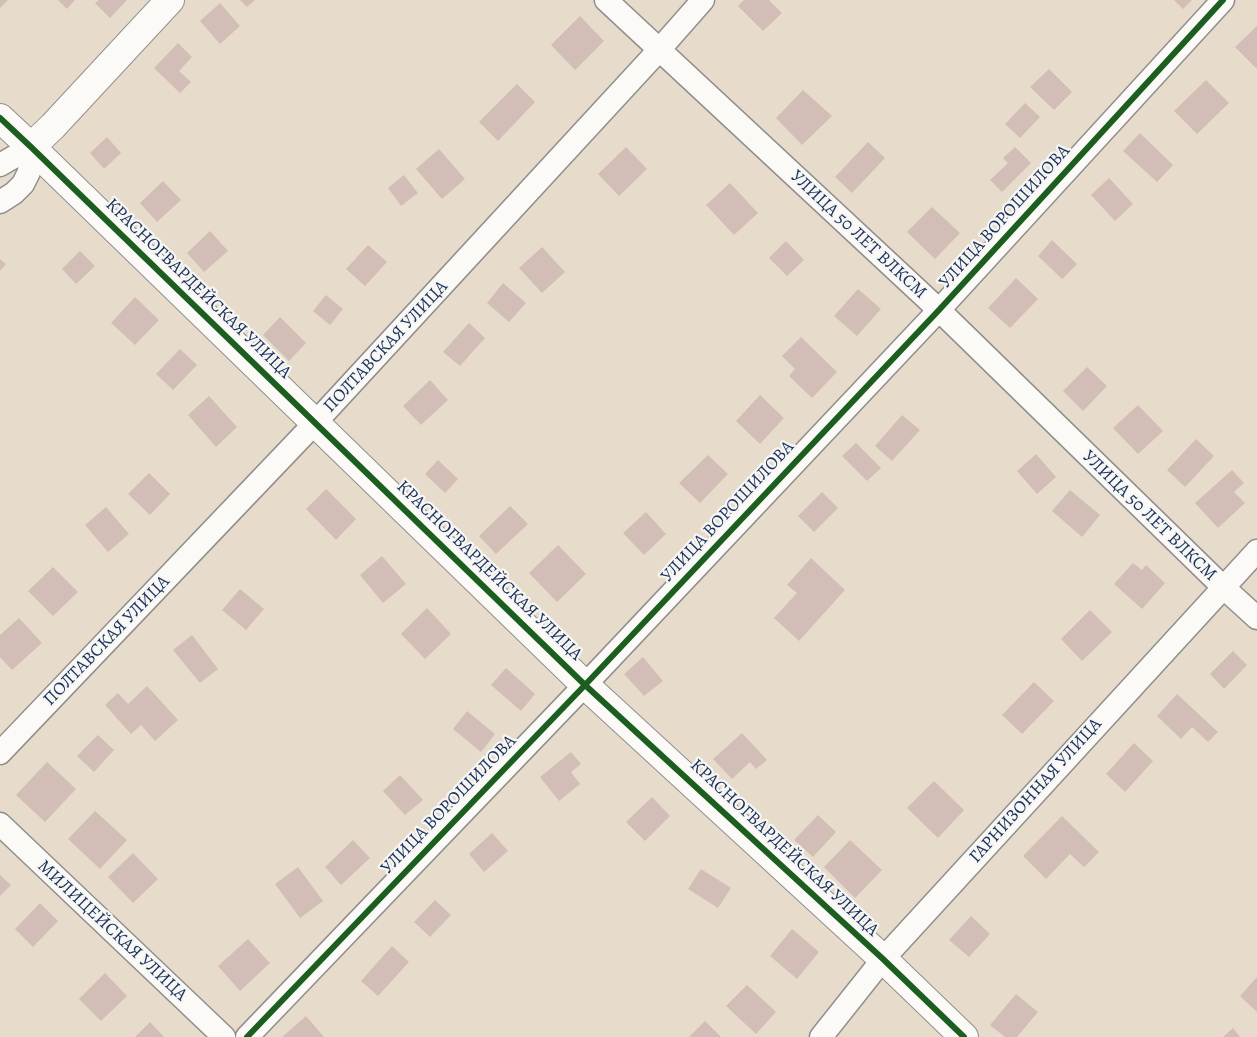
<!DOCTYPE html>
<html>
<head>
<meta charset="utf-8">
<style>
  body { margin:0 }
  canvas { display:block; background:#e7dbcb }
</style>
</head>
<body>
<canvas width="1257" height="1037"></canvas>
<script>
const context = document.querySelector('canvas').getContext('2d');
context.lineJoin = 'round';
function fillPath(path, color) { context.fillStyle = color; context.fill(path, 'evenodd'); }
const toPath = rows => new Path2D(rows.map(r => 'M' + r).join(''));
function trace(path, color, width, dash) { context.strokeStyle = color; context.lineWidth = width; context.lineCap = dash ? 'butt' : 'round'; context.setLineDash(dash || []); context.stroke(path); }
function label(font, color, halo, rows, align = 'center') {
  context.font = font + ' Alegreya,serif'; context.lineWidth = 4.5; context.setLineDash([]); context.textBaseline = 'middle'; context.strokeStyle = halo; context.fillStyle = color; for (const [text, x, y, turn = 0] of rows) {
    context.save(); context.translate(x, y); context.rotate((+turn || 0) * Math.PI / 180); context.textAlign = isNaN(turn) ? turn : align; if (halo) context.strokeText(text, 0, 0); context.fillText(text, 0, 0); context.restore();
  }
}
fillPath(toPath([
  [0,0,8,0,0,8],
  [58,0,75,0,67,9],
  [99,0,127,0,110,18,95,3],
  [240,0,255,0,247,7],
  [744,0,769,0,782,13,763,31,738,6],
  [1174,0,1192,0,1183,9],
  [220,3,240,26,220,44,200,21],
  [580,16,604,41,575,70,551,45],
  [1257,26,1257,69,1235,47],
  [178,43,192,57,179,71,191,82,180,93,154,68],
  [1049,69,1072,92,1054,110,1030,87],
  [1206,80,1229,103,1197,134,1174,111],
  [517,84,535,102,498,141,479,122],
  [803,90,832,116,802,145,776,118],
  [1025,103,1040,117,1020,138,1005,124],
  [1140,133,1173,165,1157,182,1123,151],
  [107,137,121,153,104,169,90,153],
  [868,142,885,158,852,193,835,177],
  [626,147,647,169,619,196,598,174],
  [1015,147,1031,163,1002,192,990,180,1008,163,1003,158],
  [439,149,465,179,442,199,416,169],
  [404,175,418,193,401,206,388,188],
  [1109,178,1133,204,1115,221,1091,195],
  [163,181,181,200,157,222,140,203],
  [730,183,758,213,734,235,706,205],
  [932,207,960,233,935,259,907,232],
  [210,231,228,251,204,272,187,253],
  [1052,240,1077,264,1062,279,1038,256],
  [786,241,804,260,787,276,769,258],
  [368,245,387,262,365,286,346,269],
  [542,247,565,272,542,293,519,268],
  [80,251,95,266,76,284,62,269],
  [0,259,6,264,0,271],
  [1016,278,1038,299,1010,328,988,308],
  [503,283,526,303,509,322,487,303],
  [858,289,881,309,857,336,834,316],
  [326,295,343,309,330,325,313,311],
  [135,297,159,320,135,345,111,323],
  [280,317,306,343,289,361,263,335],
  [469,323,485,338,460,366,443,352],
  [801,337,837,372,812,398,789,376,795,369,782,356],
  [180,349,197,365,173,390,156,374],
  [1087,367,1107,386,1083,411,1063,391],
  [430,380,448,400,421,425,403,406],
  [760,395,784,418,760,444,736,421],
  [209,396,237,427,216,447,188,415],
  [1138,405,1163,431,1138,454,1113,428],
  [902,415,920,430,892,461,875,446],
  [1196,439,1214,456,1185,487,1167,470],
  [856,443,881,468,867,481,842,456],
  [1036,454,1056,477,1037,494,1017,471],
  [708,455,728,474,700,503,679,483],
  [438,460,458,479,445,493,425,474],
  [1232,470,1244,483,1234,492,1245,503,1218,528,1195,503],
  [149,473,170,494,150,515,128,494],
  [326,489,356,519,336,540,306,509],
  [1070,490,1100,515,1082,537,1052,511],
  [822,492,838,508,814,532,798,516],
  [510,506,528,524,496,554,479,536],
  [106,507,129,534,108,552,85,525],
  [646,512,666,534,644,555,623,533],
  [558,545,586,574,557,602,529,573],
  [382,556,406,584,383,603,360,575],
  [811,558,845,590,799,641,774,618,797,593,787,585],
  [1133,563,1142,570,1146,565,1165,583,1142,609,1114,584],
  [53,567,78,592,53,616,28,591],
  [240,589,264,609,246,630,222,610],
  [427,608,451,634,425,659,401,634],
  [1090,610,1112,632,1082,661,1061,639],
  [19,618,42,643,12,670,0,657,0,635],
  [192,635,218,669,200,683,173,650],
  [1233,651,1247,665,1224,689,1210,674],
  [643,657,663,681,644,696,624,674],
  [506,668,535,694,521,711,491,685],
  [1034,682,1054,701,1022,734,1002,715],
  [147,686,178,720,155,741,141,725,131,734,105,705,118,693,128,704],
  [1177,694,1218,732,1208,742,1192,727,1181,739,1157,716],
  [467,711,495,734,481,752,453,729],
  [742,733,767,760,756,769,750,762,732,779,713,759],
  [98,735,114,750,94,772,77,756],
  [1134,743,1153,761,1125,792,1106,774],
  [571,752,581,764,571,772,580,784,559,801,540,777],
  [47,762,76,789,45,822,16,795],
  [400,775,423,800,405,815,383,791],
  [934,781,964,810,938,838,907,808],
  [652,797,670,816,645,841,626,822],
  [95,811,127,840,100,869,68,839],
  [818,815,836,832,813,857,794,840],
  [1062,816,1099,852,1084,867,1070,854,1046,879,1023,856],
  [492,833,508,851,484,872,469,854],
  [353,840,370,858,341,885,325,867],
  [850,840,882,870,855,898,824,867],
  [133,853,158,879,133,903,108,877],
  [298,867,323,901,300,918,275,884],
  [701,869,731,888,718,908,688,889],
  [0,875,11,885,0,896],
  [435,900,451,915,430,937,414,922],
  [40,903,58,921,33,947,15,929],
  [971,916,990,934,969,957,949,940],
  [792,929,819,952,797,979,770,956],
  [248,939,270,963,240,991,218,966],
  [392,946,409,962,378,996,361,981],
  [105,973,127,996,101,1021,79,999],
  [1257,977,1257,1012,1240,996],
  [747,985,776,1012,756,1034,726,1006],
  [1016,994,1038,1012,1017,1037,1005,1037,990,1025],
  [306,1016,324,1037,282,1037],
  [705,1021,721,1037,689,1037],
  [150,1022,164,1037,135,1037],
  [1233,1028,1240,1037,1223,1037]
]), '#d2beb6');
const minor = toPath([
  [606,0,939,310,1223,587,1257,618],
  [0,165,31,147],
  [0,202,14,193,23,184,29,172,31,147],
  [0,753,315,423,659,50,703,0],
  [0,824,224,1037],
  [247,1037,585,685,939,310,1223,0],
  [821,1037,883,959,1257,551]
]);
const tertiary = toPath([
  [0,118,31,147,585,685,883,959,964,1037],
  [31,147,53,126,170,0]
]);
trace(minor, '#918f8e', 25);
trace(tertiary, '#918f8e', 30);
trace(minor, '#fbfaf7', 22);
trace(tertiary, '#fbfaf7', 28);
trace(toPath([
  [0,118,31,147,585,685,883,959,964,1037],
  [247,1037,585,685,939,310,1223,0]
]), '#1b5e20', 6);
label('18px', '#1b2f5e', '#f6f6f2', [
  ["УЛИЦА ВОРОШИЛОВА",1005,217,-48],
  ["УЛИЦА 50 ЛЕТ ВЛКСМ",858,235,43],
  ["КРАСНОГВАРДЕЙСКАЯ УЛИЦА",198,289,44],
  ["ПОЛТАВСКАЯ УЛИЦА",386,347,-47],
  ["УЛИЦА ВОРОШИЛОВА",728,512,-47],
  ["УЛИЦА 50 ЛЕТ ВЛКСМ",1149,516,44],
  ["КРАСНОГВАРДЕЙСКАЯ УЛИЦА",489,571,44],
  ["ПОЛТАВСКАЯ УЛИЦА",107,641,-46],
  ["ГАРНИЗОННАЯ УЛИЦА",1036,791,-48],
  ["УЛИЦА ВОРОШИЛОВА",449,805,-46],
  ["КРАСНОГВАРДЕЙСКАЯ УЛИЦА",784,848,43],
  ["МИЛИЦЕЙСКАЯ УЛИЦА",112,931,43]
]);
</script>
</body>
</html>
